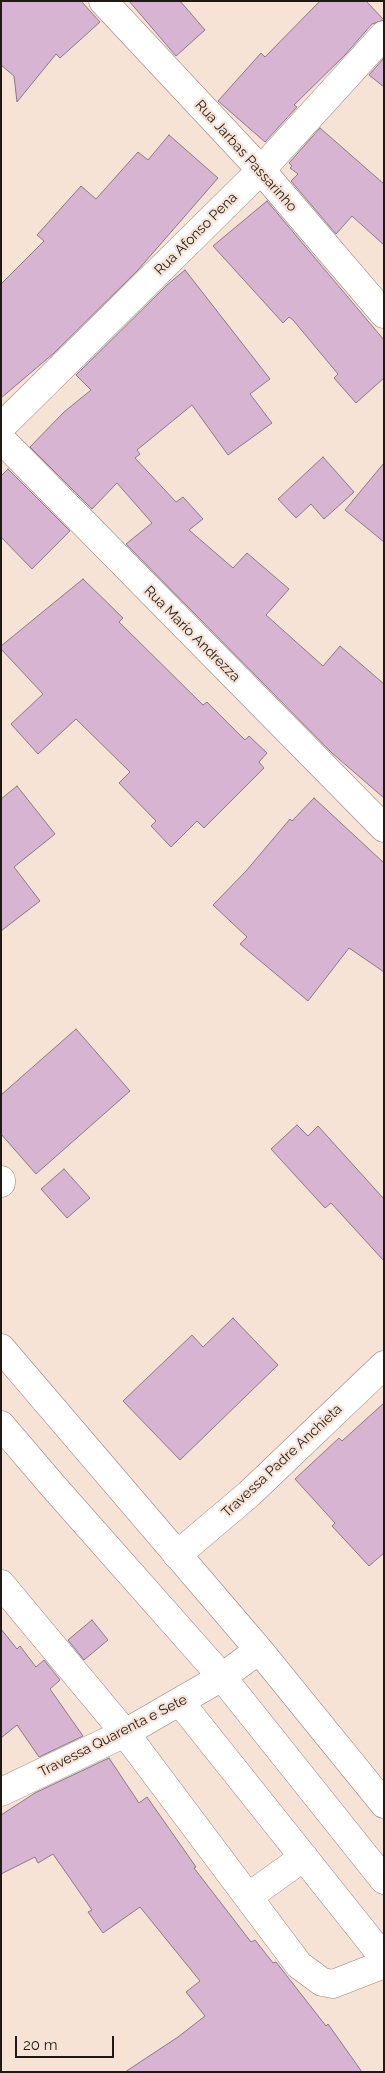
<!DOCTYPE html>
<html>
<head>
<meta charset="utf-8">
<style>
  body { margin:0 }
  #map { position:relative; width:385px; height:2073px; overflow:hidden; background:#f7e3d5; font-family:Raleway,sans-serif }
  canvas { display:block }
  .frame { position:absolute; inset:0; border:2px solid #201914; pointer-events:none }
  .scale { position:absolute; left:15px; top:2036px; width:99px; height:22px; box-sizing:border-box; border:2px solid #201914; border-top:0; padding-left:6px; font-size:15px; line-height:18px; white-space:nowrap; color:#201914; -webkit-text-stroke:4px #f7e3d5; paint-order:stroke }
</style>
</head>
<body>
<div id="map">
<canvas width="385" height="2073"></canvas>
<div class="frame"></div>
<div class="scale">20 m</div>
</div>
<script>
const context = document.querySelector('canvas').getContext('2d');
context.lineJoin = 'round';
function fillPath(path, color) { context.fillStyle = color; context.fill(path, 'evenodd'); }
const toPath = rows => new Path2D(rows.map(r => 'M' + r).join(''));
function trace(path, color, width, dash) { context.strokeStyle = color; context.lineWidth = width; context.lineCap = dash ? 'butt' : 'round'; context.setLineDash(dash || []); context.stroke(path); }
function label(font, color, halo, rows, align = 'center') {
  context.font = font + ' Raleway,sans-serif'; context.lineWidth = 4.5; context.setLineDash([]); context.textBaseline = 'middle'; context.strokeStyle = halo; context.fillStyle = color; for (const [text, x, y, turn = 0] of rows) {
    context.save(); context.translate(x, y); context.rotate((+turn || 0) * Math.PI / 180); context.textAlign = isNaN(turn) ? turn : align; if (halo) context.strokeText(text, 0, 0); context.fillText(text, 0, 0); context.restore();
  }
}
const building = toPath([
  [1,1,81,1,100,22,60,58,56,54,17,102,14,76,1,65,1,1],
  [129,1,180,1,205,30,176,56,129,1],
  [320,1,366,1,384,20,372,24,345,55,294,105,297,107,265,142,218,101,261,53,265,57,320,1],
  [384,58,384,87,369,75,384,58],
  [320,128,384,184,384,245,352,216,336,234,291,181,298,174,290,168,292,166,289,163,320,128],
  [169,135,218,178,138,270,54,353,1,398,1,284,44,241,37,235,81,186,96,199,138,152,148,160,169,135],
  [267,201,384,340,384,378,356,403,334,378,338,374,293,320,289,317,283,323,213,246,267,201],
  [185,270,270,379,250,394,272,423,228,455,192,405,137,450,140,454,135,458,176,502,183,497,203,519,189,530,233,568,247,553,289,589,266,615,323,666,340,646,384,684,384,798,332,753,126,544,152,523,117,483,92,509,30,447,64,412,91,390,76,375,167,285,185,270],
  [323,457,354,492,324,519,311,504,296,518,278,499,323,457],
  [384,463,384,542,345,510,384,463],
  [8,469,70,531,32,569,1,537,1,476,8,469],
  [83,579,123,618,119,622,203,705,207,702,245,740,249,736,267,753,259,762,264,768,204,828,197,821,171,847,151,826,156,821,119,783,130,772,76,719,38,754,11,724,43,694,1,649,1,646,83,579],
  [17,786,55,834,14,867,40,901,1,931,1,799,17,786],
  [314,798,384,863,384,972,349,948,308,1001,240,944,247,937,213,905,246,871,290,819,292,821,314,798],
  [76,1029,130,1091,36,1174,1,1134,1,1095,76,1029],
  [297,1125,308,1136,318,1126,384,1199,384,1261,331,1203,325,1208,271,1149,297,1125],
  [64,1169,90,1198,67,1218,41,1189,64,1169],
  [233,1318,278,1365,180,1460,123,1401,192,1335,203,1347,233,1318],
  [384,1403,384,1553,369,1566,332,1526,335,1523,295,1479,339,1438,342,1441,384,1403],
  [92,1620,108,1640,84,1660,68,1640,92,1620],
  [1,1629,17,1649,20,1646,36,1667,44,1660,60,1680,50,1689,83,1736,39,1757,17,1725,1,1738,1,1629],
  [109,1758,139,1803,147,1797,196,1867,194,1868,251,1942,255,1940,273,1963,276,1962,326,2026,328,2024,362,2072,125,2072,178,2037,205,2016,186,1992,200,1981,140,1907,103,1933,88,1912,92,1910,53,1854,38,1863,35,1857,1,1874,1,1815,35,1793,109,1758]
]);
fillPath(building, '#d6b4d2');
trace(building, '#8a7987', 1);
const minor = toPath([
  [103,1,261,170,384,314],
  [1,427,261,170,384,35],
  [1,439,384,828],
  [1,1180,1,1183],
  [177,1555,249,1494,384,1365],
  [1,1584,125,1733,299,1965,322,1982,333,1984,384,1964],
  [180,1702,384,1958],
  [1,1792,125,1733,222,1677],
  [248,1897,304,1857]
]);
const major = toPath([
  [1,1348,259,1650,384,1804],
  [1,1425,53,1486,222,1677,384,1880],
  [222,1677,259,1650]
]);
trace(minor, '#938175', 29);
trace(major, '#938175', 29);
trace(minor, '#fff', 28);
trace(major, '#fff', 28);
label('14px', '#201914', '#f7e3d5', [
  ["Rua Jarbas Passarinho",246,156,48],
  ["Rua Afonso Pena",196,234,-45],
  ["Rua Mario Andrezza",192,634,45],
  ["Travessa Padre Anchieta",282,1461,-43],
  ["Travessa Quarenta e Sete",113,1736,-27]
]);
</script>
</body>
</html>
